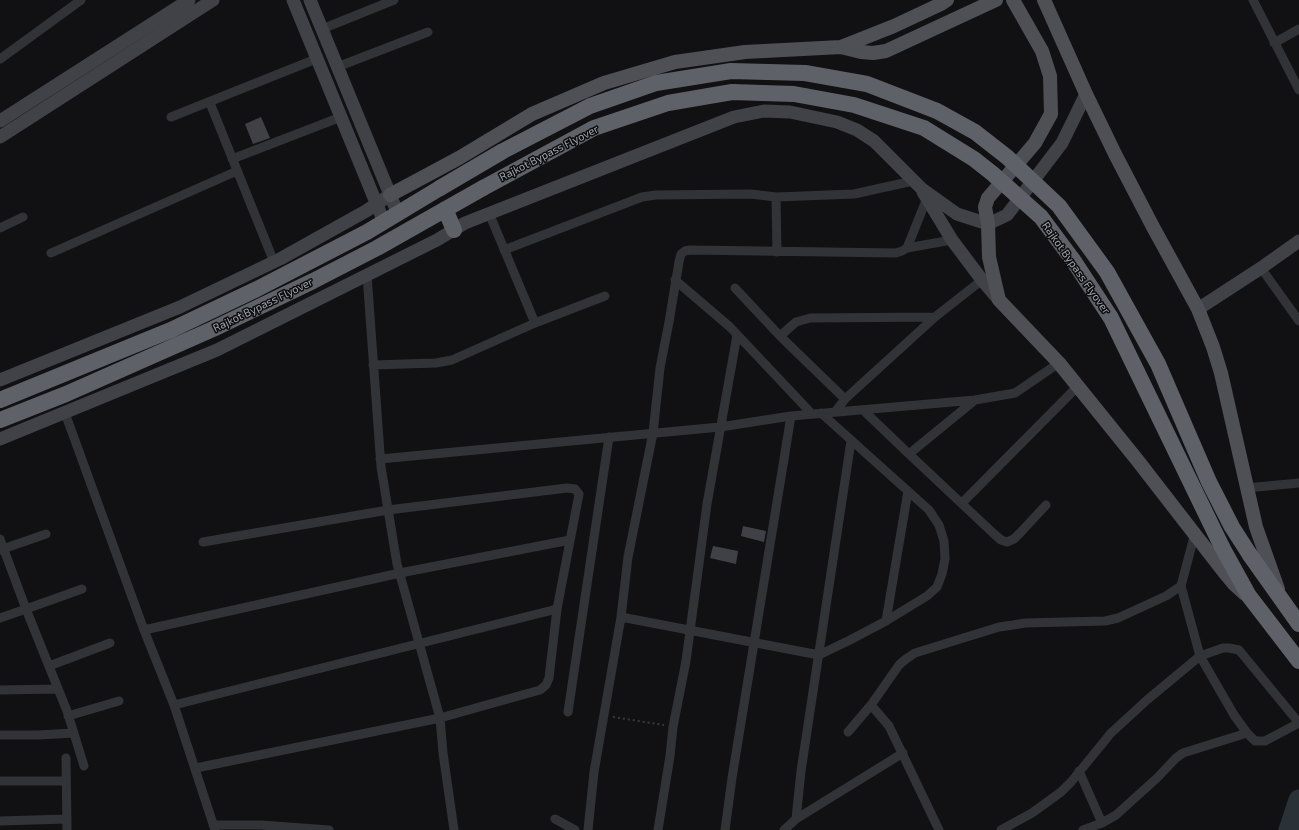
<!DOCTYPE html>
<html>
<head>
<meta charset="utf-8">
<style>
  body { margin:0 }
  canvas { display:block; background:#111113 }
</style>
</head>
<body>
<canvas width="1299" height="830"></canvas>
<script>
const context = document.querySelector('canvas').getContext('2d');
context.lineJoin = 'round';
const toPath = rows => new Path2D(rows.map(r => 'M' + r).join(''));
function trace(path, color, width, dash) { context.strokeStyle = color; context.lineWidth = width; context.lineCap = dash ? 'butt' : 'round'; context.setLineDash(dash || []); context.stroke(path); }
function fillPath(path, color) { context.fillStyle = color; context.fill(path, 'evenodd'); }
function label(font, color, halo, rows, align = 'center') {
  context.font = font + ' "Exo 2",sans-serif'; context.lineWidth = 3; context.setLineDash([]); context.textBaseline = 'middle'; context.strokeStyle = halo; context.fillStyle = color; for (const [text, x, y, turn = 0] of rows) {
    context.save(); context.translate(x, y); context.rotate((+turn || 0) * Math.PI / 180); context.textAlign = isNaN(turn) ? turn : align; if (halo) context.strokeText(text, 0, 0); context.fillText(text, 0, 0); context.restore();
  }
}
trace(toPath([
  [1289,830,1299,800]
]), '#2a3238', 21);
fillPath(toPath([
  [261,117,270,138,253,144,245,124],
  [743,526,766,531,764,542,741,536],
  [713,546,738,551,736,564,710,558]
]), '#404146');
trace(toPath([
  [613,717,664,725]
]), '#383a3e', 2, [2, 3]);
trace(toPath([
  [1253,0,1299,90],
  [322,29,394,0],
  [1274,43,1299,29],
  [0,59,81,0],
  [337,67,428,32],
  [210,103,274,262],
  [171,117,316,59],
  [232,159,341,117],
  [776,197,777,252],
  [489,213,535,323],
  [0,228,23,217],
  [907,248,952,240],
  [504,250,642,197,656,195,751,194,776,197,854,194,913,181],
  [51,253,237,171],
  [1261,268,1299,321],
  [367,275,381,467,397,564,440,718,443,753,454,830],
  [675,280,730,327,812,414],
  [735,288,780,336,845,399],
  [780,336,796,322,810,318,935,317],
  [373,365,436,363,452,360,535,323,605,296],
  [975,400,909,454,993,533,1001,540,1007,542,1014,539,1020,533,1046,505],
  [863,410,909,454],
  [835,412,845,399,935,317,982,280],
  [65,413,144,630,174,705,215,830],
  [380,459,720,427,791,416,975,400,1015,393,1059,363],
  [1246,488,1299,483],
  [962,503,1078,386],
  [0,539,26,609,0,618],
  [0,550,46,534],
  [1181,586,1200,656,1234,715,1247,733,1255,741,1265,741,1299,723],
  [82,589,26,609,67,711,84,766],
  [621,617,819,655,850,640,886,621,927,596,937,587,942,574,945,559,944,541,939,525,929,510,821,413],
  [886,621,908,491],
  [144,630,400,573,570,540],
  [49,666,110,643],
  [0,690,58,689],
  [174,705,557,609],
  [871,705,889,726,939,830],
  [568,712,609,437],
  [68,716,119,701],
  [848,732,871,705,899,665,906,659,915,653,999,627,1013,625,1025,623,1105,621,1118,618,1166,596,1181,586,1195,533],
  [0,735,38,735,74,733],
  [66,758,67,830],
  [196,768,440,718,540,690,546,685,549,678,557,609,579,494,575,489,567,488,388,510,203,542],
  [1079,771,1102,823],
  [0,781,66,781],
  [555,819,575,830],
  [796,819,801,771,851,441],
  [0,821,67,819],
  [213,825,261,825,329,830],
  [588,830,594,772,621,617,628,557,653,433,660,368,669,322,679,262,681,254,685,251,690,250,896,253,902,251,907,248,927,198],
  [658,830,670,756,673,727,686,661,707,504,737,335],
  [725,830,732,778,791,416],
  [784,830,796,819,903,753],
  [1001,830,1032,813,1061,792,1071,782,1111,733,1147,700,1200,656,1223,648,1229,648,1239,650,1299,723],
  [1083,830,1102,823,1116,815,1157,778,1176,758,1183,753,1247,733]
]), '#323337', 9);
trace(toPath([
  [293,0,384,222],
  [310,0,398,214],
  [0,121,189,0],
  [0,137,213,0],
  [923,192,952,240,982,280,999,300],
  [1198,309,1261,268,1299,241],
  [0,380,180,307,280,259,366,211,390,195],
  [0,439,217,350,437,240,465,223,734,117,764,111,790,112,837,122,857,130,874,141,922,189,957,214,988,224,1007,215,1062,143,1086,94]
]), '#404247', 13);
trace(toPath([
  [1013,0,1042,51,1050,76,1051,114,1035,143,988,198,985,207,988,224,989,257,999,300,1059,363,1138,461,1224,572,1234,584,1245,594],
  [1044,0,1086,94,1115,154,1153,227,1198,309,1213,347,1221,373,1256,527,1278,589],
  [841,47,894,26,941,4,947,0],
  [390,195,459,158,532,114,604,83,675,62,745,52,841,47,861,52,873,53,886,51,996,0]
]), '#4e5056', 14);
trace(toPath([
  [445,209,454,230],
  [0,400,171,330,257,289,367,232,440,188],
  [0,420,66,394,213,329,313,281,377,248,483,188],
  [1222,547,1249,596,1299,661],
  [1250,555,1299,624]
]), '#5e6168', 16);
trace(toPath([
  [440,188,503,151,590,106,656,83,731,71,805,73,867,84,937,111,975,132,1007,157,1059,206,1107,272,1158,364,1209,482,1232,527,1250,555],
  [483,188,594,128,668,103,732,92,794,94,854,105,924,128,974,159,993,174,1041,217,1073,260,1111,318,1222,547]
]), '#5e6168', 16);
label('11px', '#a2a8b3', '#0c0c0d', [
  ["Rajkot Bypass Flyover",549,153,-27],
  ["Rajkot Bypass Flyover",1076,268,55],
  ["Rajkot Bypass Flyover",263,305,-26]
]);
</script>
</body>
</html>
